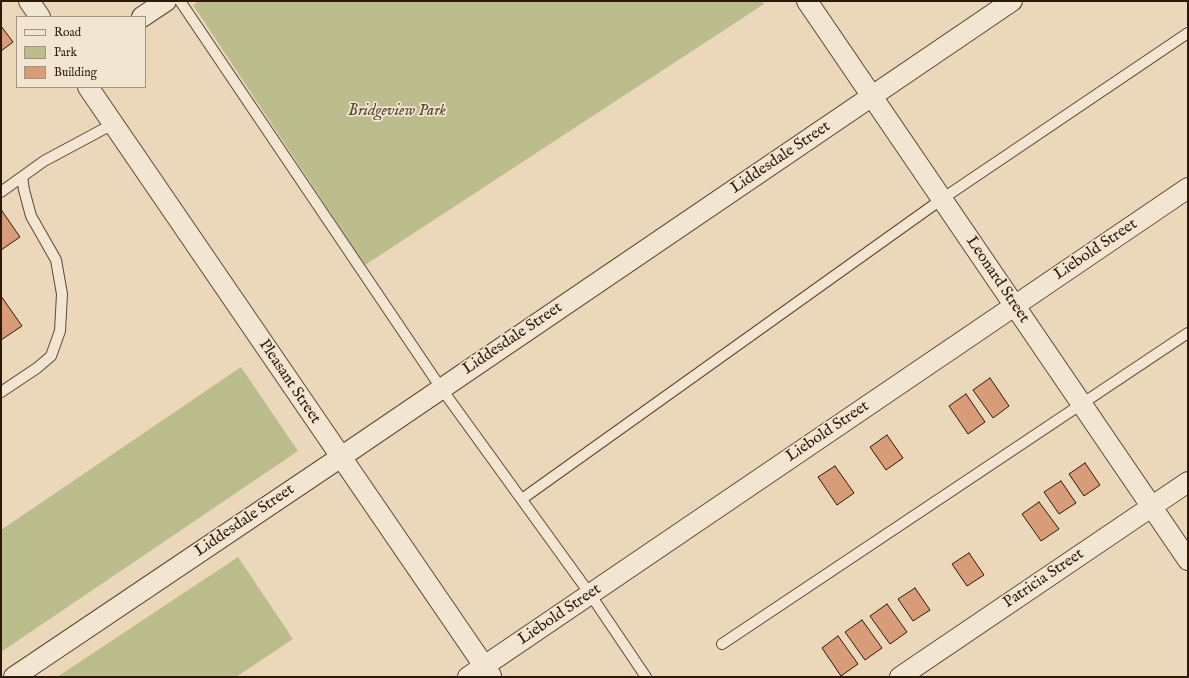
<!DOCTYPE html>
<html>
<head>
<meta charset="utf-8">
<style>
  body { margin:0 }
  #map { position:relative; width:1189px; height:678px; overflow:hidden; background:#ebd7b9; font-family:"IM FELL English",serif }
  canvas { display:block }
  .frame { position:absolute; inset:0; border:2px solid #2e1907; pointer-events:none }
  .legend { position:absolute; left:16px; top:16px; width:130px; height:72px; box-sizing:border-box; background:#f2e5d2; border:1px solid #a49381; margin:0; padding:5px 7px; list-style:none; font-size:12px; color:#2e1907 }
  .legend li { display:flex; align-items:center; gap:8px; height:20px }
  .legend b { width:20px; border:1px solid #a49381 }
</style>
</head>
<body>
<div id="map">
<canvas width="1189" height="678"></canvas>
<div class="frame"></div>
<ul class="legend">
<li><b style="height:5px;background:#f2e5d2"></b>Road</li>
<li><b style="height:11px;background:#bcbd8c"></b>Park</li>
<li><b style="height:11px;background:#d99c78"></b>Building</li>
</ul>
</div>
<script>
const context = document.querySelector('canvas').getContext('2d');
context.lineJoin = 'round';
function fillPath(path, color) { context.fillStyle = color; context.fill(path, 'evenodd'); }
const toPath = rows => new Path2D(rows.map(r => 'M' + r).join(''));
function trace(path, color, width, dash) { context.strokeStyle = color; context.lineWidth = width; context.lineCap = dash ? 'butt' : 'round'; context.setLineDash(dash || []); context.stroke(path); }
function label(font, color, halo, rows, align = 'center') {
  context.font = font + ' "IM FELL English",serif'; context.lineWidth = 3.5; context.setLineDash([]); context.textBaseline = 'middle'; context.strokeStyle = halo; context.fillStyle = color; for (const [text, x, y, turn = 0] of rows) {
    context.save(); context.translate(x, y); context.rotate((+turn || 0) * Math.PI / 180); context.textAlign = isNaN(turn) ? turn : align; if (halo) context.strokeText(text, 0, 0); context.fillText(text, 0, 0); context.restore();
  }
}
fillPath(toPath([
  [199,1,762,1,764,4,365,265,193,5],
  [241,367,298,451,1,652,1,530],
  [238,557,293,639,236,677,57,677]
]), '#bcbd8c');
const building = toPath([
  [1,26,13,42,1,51,1,26],
  [2,211,20,237,1,250,1,212,2,211],
  [1,296,22,326,1,340,1,296],
  [990,378,1009,406,993,418,973,390,990,378],
  [966,394,985,422,968,434,949,406,966,394],
  [887,435,903,458,886,470,870,447,887,435],
  [1085,463,1100,485,1084,496,1069,474,1085,463],
  [835,466,854,493,837,505,818,477,835,466],
  [1061,481,1076,503,1059,514,1044,492,1061,481],
  [1039,502,1059,529,1041,541,1022,514,1039,502],
  [969,553,984,575,967,586,952,564,969,553],
  [915,588,930,610,913,621,898,599,915,588],
  [887,604,907,632,890,644,870,616,887,604],
  [862,620,882,648,865,660,845,632,862,620],
  [838,636,858,664,841,676,822,648,838,636]
]);
fillPath(building, '#d99c78');
trace(building, '#2e1907', 1);
const lane = toPath([
  [180,1,441,388,590,594,646,677],
  [1,192,44,161,113,124],
  [1,392,37,368,51,356,60,331,62,294,56,260,31,216,24,190,22,177],
  [522,499,942,199,1188,33],
  [722,644,1188,333]
]);
const street = toPath([
  [29,1,40,17],
  [807,1,1188,560],
  [142,17,166,1],
  [88,87,491,676],
  [14,677,341,457,1012,1],
  [468,677,1188,188],
  [900,677,1188,482]
]);
trace(lane, '#5d4834', 12);
trace(street, '#5d4834', 22);
trace(lane, '#f2e5d2', 10);
trace(street, '#f2e5d2', 20);
label('italic 16px', '#594a2f', '#f2e5d2', [
  ["Bridgeview Park",397,112]
]);
label('16px', '#2e1907', '#f2e5d2', [
  ["Liddesdale Street",781,158,-34],
  ["Liebold Street",1096,250,-34],
  ["Leonard Street",997,280,56],
  ["Liddesdale Street",513,339,-34],
  ["Pleasant Street",289,382,56],
  ["Liebold Street",828,432,-34],
  ["Liddesdale Street",245,521,-34],
  ["Patricia Street",1044,579,-34],
  ["Liebold Street",560,615,-34]
]);
</script>
</body>
</html>
